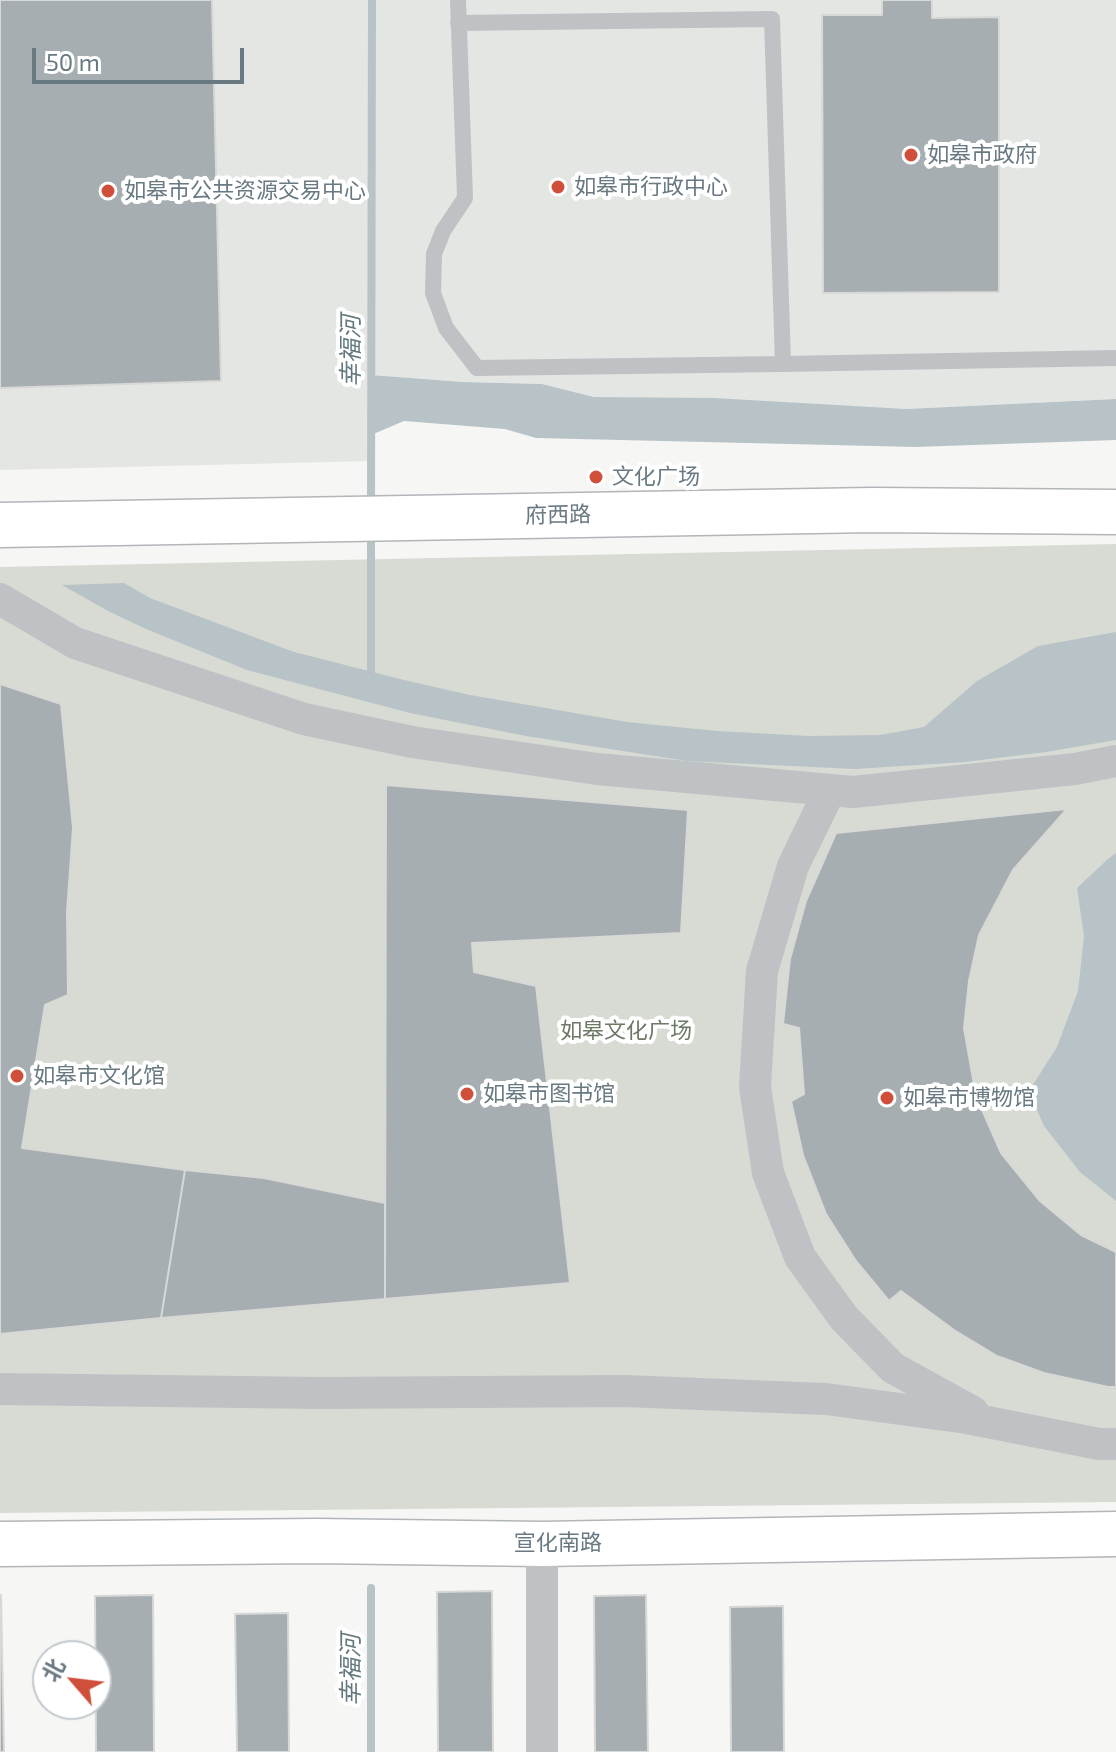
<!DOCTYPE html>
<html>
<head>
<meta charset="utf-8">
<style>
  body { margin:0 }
  #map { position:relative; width:1116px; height:1752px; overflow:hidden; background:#f6f6f4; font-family:"Exo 2","Noto Sans SC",sans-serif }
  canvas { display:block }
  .north { position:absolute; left:32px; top:1640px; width:80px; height:80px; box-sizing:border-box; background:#fff; border:2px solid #c3c9cd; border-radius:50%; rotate:298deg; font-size:22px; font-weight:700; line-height:32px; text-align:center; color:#697981 }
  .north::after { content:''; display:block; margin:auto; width:28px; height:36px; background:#d04f3a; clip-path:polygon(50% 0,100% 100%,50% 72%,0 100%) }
  .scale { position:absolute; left:32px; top:48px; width:212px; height:36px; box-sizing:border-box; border:4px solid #697981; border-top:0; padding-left:10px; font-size:24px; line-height:28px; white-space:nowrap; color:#697981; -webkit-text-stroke:6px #fff; paint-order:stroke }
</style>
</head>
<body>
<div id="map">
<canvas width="1116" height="1752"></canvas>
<div class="north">北</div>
<div class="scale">50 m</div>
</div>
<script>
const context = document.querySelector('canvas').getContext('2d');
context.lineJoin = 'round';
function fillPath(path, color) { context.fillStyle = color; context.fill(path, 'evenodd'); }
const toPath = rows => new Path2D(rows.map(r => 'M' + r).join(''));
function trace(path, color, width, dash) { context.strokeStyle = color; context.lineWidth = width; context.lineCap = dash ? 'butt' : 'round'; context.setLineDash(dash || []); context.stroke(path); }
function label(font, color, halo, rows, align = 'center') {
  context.font = font + ' "Exo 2","Noto Sans SC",sans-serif'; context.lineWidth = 8; context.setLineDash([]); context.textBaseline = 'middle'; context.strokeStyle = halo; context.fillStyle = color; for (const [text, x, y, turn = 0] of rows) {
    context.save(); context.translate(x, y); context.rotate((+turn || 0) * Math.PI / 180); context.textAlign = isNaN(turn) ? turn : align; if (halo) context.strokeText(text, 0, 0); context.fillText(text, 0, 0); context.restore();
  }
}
fillPath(toPath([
  [0,0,1116,0,1116,399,906,409,594,397,542,384,463,382,372,375,371,461,0,470]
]), '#e4e6e4');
fillPath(toPath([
  [1116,544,1116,1502,0,1513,0,567]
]), '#d7dbd3');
fillPath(toPath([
  [371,375,463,382,542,384,594,397,714,398,906,409,1116,399,1116,440,916,447,536,438,505,429,404,421,371,435],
  [124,583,150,598,294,652,404,680,470,695,627,722,717,731,809,736,880,735,924,727,977,681,1038,646,1116,632,1116,740,1046,752,965,762,855,769,687,761,526,736,410,713,247,670,146,629,108,611,62,585],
  [1116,853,1116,1201,1080,1172,1044,1126,1029,1091,1057,1047,1078,991,1084,936,1077,888,1108,859]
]), '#b8c3c7');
trace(toPath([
  [371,507,372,0],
  [371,679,371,533],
  [371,1588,371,1752]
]), '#b8c3c7', 8);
const building = toPath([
  [0,0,212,0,221,381,0,388,0,0],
  [882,0,932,0,932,18,999,17,999,292,823,293,822,15,882,15,882,0],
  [0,684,61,704,73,828,67,912,68,995,45,1005,22,1148,185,1170,161,1318,0,1334,0,684],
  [386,785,688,810,681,933,472,943,474,972,536,986,570,1283,385,1299,386,785],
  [1067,809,1013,870,979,935,969,981,964,1028,976,1096,1001,1153,1040,1201,1081,1235,1116,1252,1116,1387,1108,1387,1044,1373,997,1356,954,1330,901,1291,889,1301,856,1261,826,1214,803,1155,791,1101,804,1094,799,1028,783,1024,790,959,806,901,836,833,1067,809],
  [185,1170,264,1178,385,1203,385,1299,161,1318,185,1170],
  [492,1591,493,1752,438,1752,437,1592,492,1591],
  [0,1595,1,1595,4,1752,0,1752,0,1595],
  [153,1595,154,1752,96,1752,95,1596,153,1595],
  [646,1595,648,1752,595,1752,594,1596,646,1595],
  [783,1606,784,1752,731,1752,730,1607,783,1606],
  [288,1613,289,1752,237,1752,235,1614,288,1613]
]);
fillPath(building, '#a6aeb2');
trace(building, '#d8d8d6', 2);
const secondary = toPath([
  [0,525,872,510,1116,512],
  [0,1544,316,1541,542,1544,1116,1534]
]);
trace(secondary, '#b1b6b9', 47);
trace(toPath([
  [458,0,465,198,443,231,434,254,433,293,446,328,477,368,783,364],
  [458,23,772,19,783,364,1116,358]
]), '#bec2c5', 16);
trace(toPath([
  [0,599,75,643,304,719,412,742,597,769,853,792,1075,769,1116,761],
  [830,790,793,866,762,971,755,1087,768,1173,800,1257,844,1318,893,1368,973,1412],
  [0,1389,321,1393,624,1391,826,1399,967,1418,1099,1444,1116,1444],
  [542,1752,542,1544]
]), '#bec2c5', 32);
trace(secondary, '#fff', 44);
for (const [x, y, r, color] of [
  [911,155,8,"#d04f3a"],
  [558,187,8,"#d04f3a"],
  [108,191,8,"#d04f3a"],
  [596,477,8,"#d04f3a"],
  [17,1076,8,"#d04f3a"],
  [467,1094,8,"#d04f3a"],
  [887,1098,8,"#d04f3a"]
]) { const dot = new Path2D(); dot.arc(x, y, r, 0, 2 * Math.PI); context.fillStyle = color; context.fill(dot); trace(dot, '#fff', 3); }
label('22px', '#697981', '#fff', [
  ["如皋市政府",927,155],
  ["如皋市行政中心",574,187],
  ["如皋市公共资源交易中心",124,191],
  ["文化广场",612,477],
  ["如皋市文化馆",33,1076],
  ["如皋市图书馆",483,1094],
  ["如皋市博物馆",903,1098]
], 'left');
label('22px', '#697981', '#fff', [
  ["府西路",558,515,-1],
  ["宣化南路",558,1543]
]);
label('22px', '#6c7967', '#fff', [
  ["如皋文化广场",626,1031]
]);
label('italic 24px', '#64797e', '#fff', [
  ["幸福河",351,351,-90],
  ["幸福河",351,1670,-90]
]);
</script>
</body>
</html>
